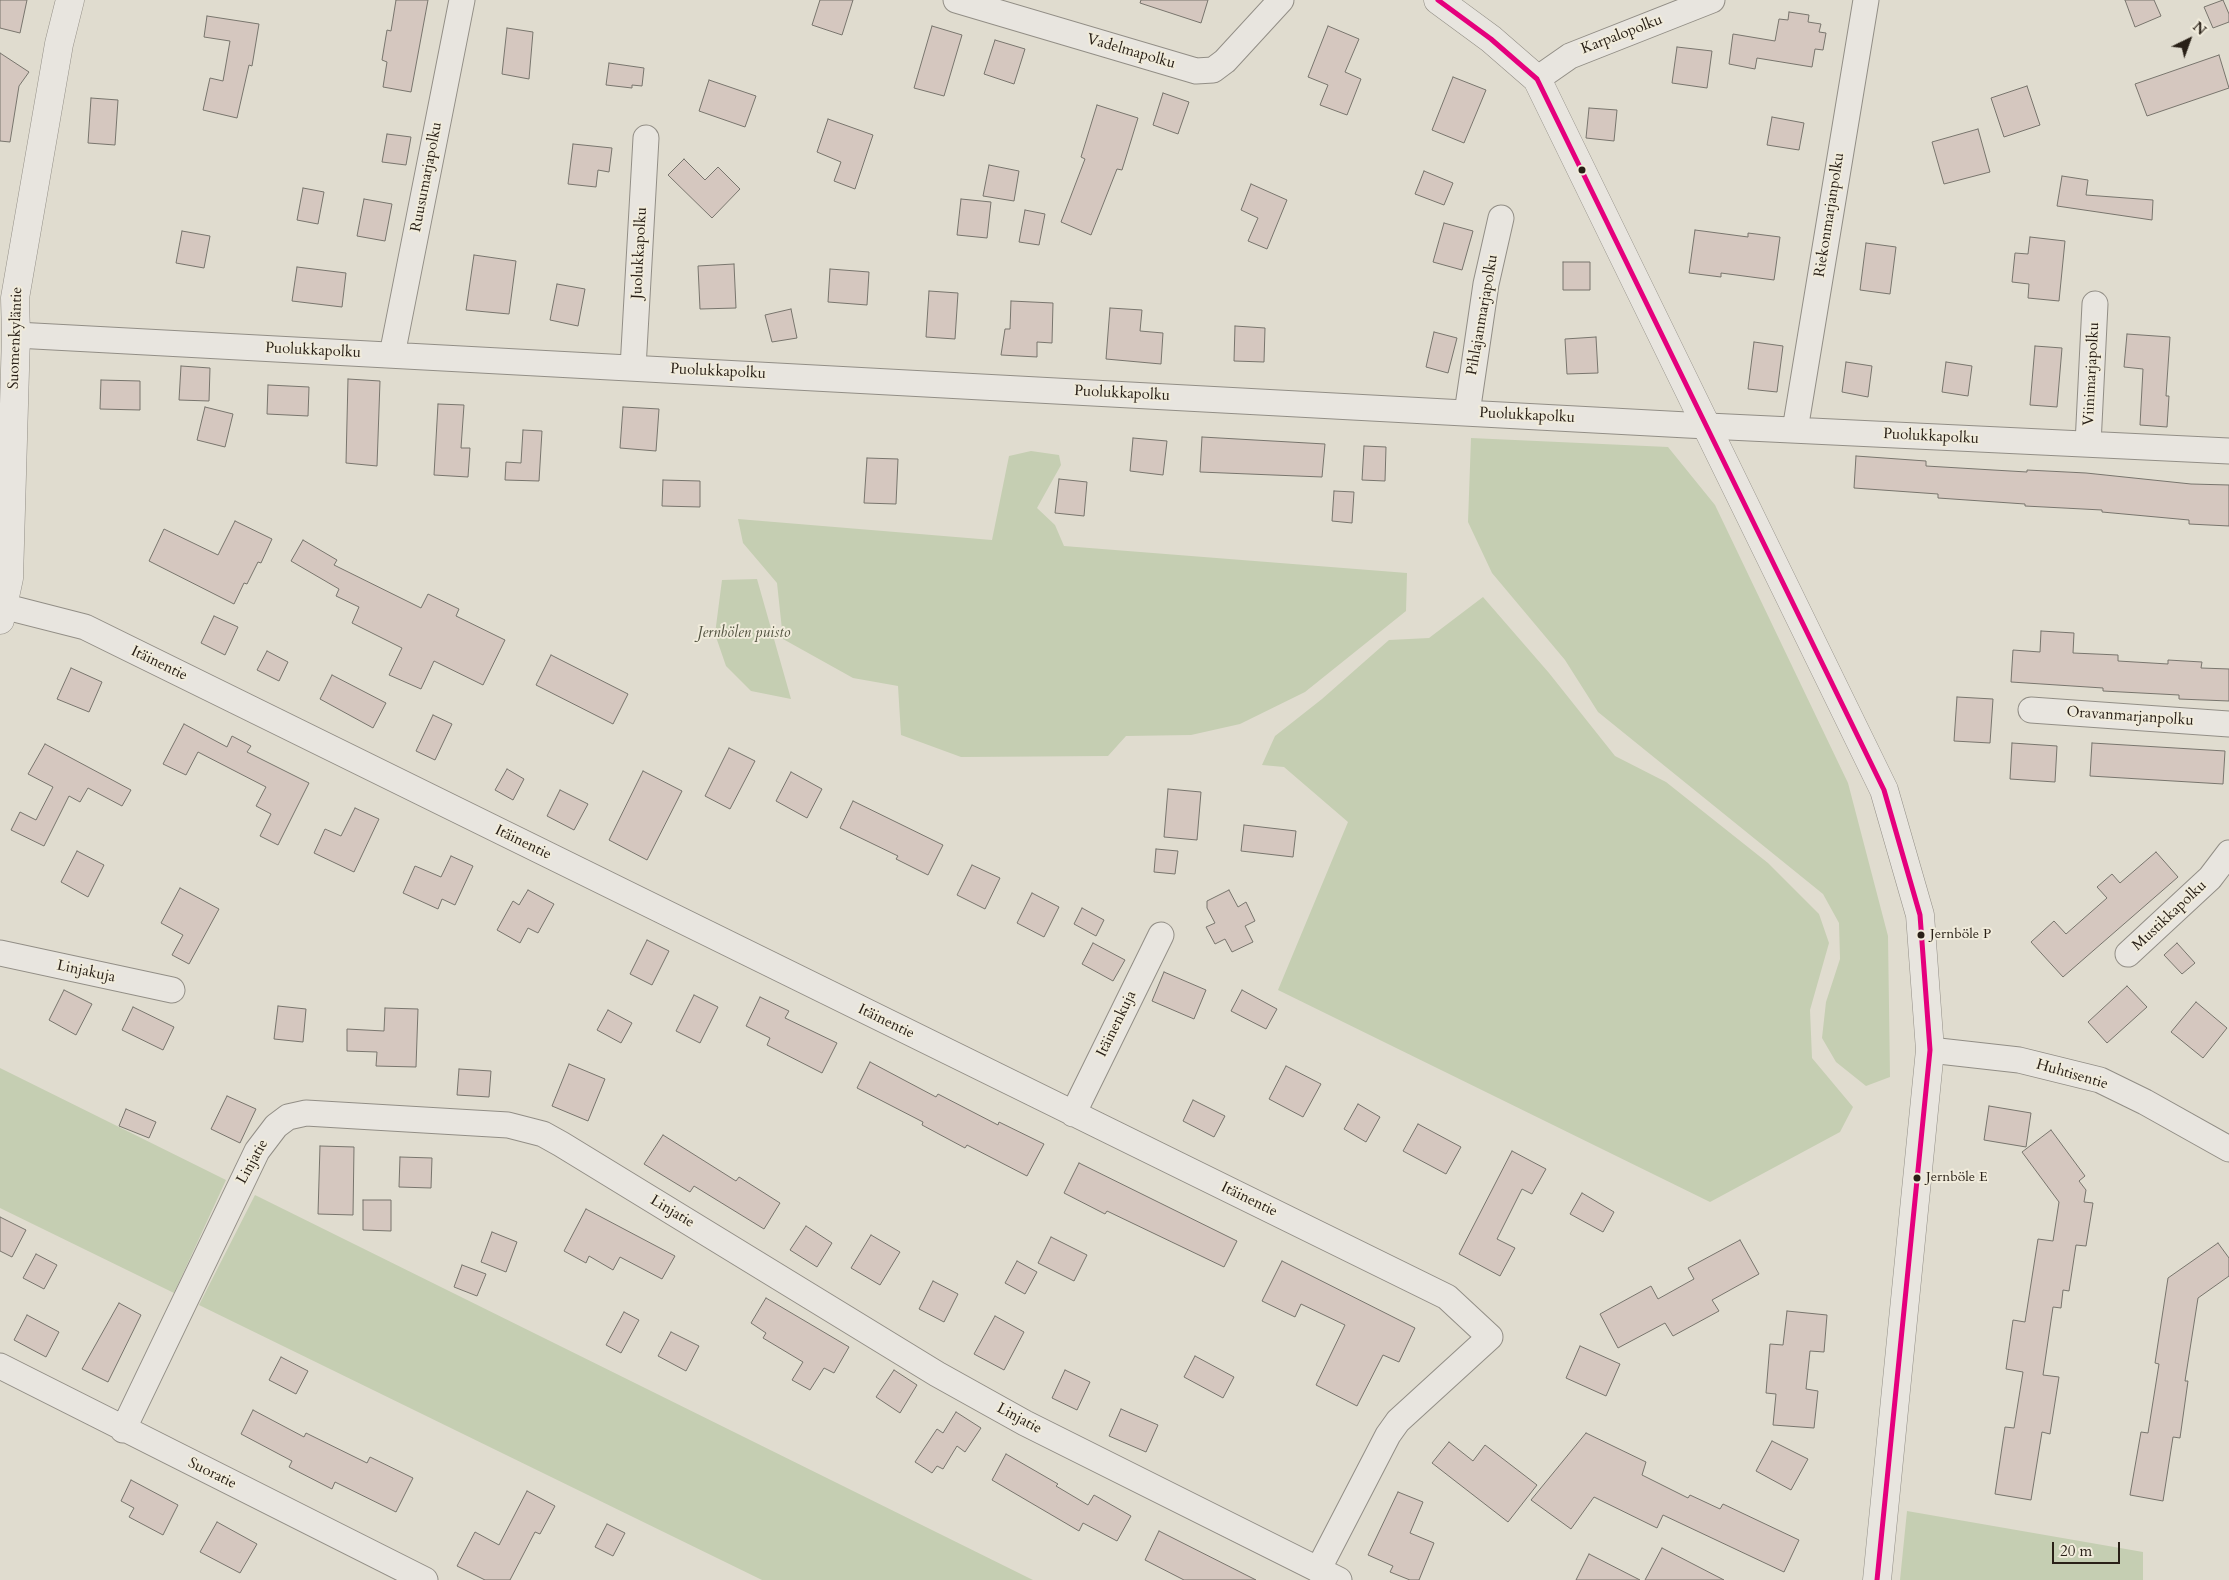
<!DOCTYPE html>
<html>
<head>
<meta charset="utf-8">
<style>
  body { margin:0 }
  #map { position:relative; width:2229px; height:1580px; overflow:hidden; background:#e0dccf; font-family:Cardo,serif }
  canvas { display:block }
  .north { position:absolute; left:2164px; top:15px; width:50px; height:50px; -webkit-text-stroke:4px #f0ebdb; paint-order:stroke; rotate:42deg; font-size:14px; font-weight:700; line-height:20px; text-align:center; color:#292017 }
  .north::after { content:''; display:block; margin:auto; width:18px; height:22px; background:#292017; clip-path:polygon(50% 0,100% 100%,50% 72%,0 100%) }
  .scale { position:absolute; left:2052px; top:1542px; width:68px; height:22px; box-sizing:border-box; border:2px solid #292017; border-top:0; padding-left:6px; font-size:15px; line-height:18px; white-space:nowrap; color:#292017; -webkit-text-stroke:4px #f0ebdb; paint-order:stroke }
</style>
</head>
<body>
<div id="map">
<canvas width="2229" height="1580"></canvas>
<div class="north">N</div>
<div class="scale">20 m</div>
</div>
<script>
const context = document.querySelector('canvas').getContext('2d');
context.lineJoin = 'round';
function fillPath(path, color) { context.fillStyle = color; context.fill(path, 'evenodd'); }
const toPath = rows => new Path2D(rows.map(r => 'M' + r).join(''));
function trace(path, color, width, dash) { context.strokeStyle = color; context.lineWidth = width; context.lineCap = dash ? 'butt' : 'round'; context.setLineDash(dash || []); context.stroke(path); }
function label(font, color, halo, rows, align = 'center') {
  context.font = font + ' Cardo,serif'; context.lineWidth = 4; context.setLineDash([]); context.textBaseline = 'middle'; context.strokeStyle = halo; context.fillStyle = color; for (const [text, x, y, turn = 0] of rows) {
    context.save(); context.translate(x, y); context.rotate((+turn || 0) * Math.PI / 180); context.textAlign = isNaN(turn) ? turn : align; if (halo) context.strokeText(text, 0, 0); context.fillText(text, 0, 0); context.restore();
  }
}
fillPath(toPath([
  [1471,438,1668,447,1715,505,1848,783,1888,936,1890,1077,1866,1086,1836,1062,1822,1038,1826,1002,1840,959,1839,923,1823,894,1598,712,1565,660,1492,573,1468,522],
  [1031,451,1059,455,1061,465,1037,508,1055,525,1064,546,1407,573,1406,611,1305,692,1240,724,1191,735,1126,736,1108,756,961,757,901,735,898,686,853,678,783,639,777,583,743,543,738,519,992,540,1009,456],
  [757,579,791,699,751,691,726,666,715,634,722,580],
  [1483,597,1549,673,1615,756,1666,782,1768,863,1819,914,1829,943,1810,1010,1812,1058,1853,1107,1840,1132,1710,1202,1278,990,1348,822,1284,767,1262,765,1275,736,1322,699,1389,640,1429,638],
  [0,1068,226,1180,174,1293,0,1208],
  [255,1195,1033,1580,762,1580,199,1305],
  [1907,1511,2143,1552,2143,1580,1900,1580]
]), '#c5ceb2');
const building = toPath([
  [0,0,27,0,20,33,0,28,0,0],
  [396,0,428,0,411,92,383,87,387,62,382,60,387,30,391,31,396,0],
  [820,0,853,0,842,35,812,25,820,0],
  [1141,0,1208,0,1201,23,1140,3,1141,0],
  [2125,0,2154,0,2161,16,2135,27,2125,0],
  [2223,0,2229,14,2229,22,2213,28,2204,7,2223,0],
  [1789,12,1809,15,1808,22,1821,24,1819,32,1826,33,1823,50,1815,49,1812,67,1757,58,1755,69,1729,64,1733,34,1775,41,1779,19,1788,20,1789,12],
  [207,16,259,24,252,66,249,65,237,118,203,110,210,78,223,81,230,41,204,37,207,16],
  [932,26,962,35,944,96,914,88,932,26],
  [1328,26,1359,39,1345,72,1361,79,1347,115,1320,105,1328,85,1308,77,1328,26],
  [507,28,533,32,529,79,502,74,507,28],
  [995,40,1025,49,1014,84,984,74,995,40],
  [1677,47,1712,51,1707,88,1672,83,1677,47],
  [0,53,29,72,19,86,10,142,0,141,0,53],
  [2219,55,2229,88,2147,116,2135,84,2219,55],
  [609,63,644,68,642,86,632,85,632,88,606,85,609,63],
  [1453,77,1486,90,1464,143,1432,130,1453,77],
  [709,80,756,96,745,127,699,111,709,80],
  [2027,86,2040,125,2004,137,1991,98,2027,86],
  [1163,93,1189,102,1178,134,1153,125,1163,93],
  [91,98,118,100,115,145,88,143,91,98],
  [1097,105,1138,118,1122,170,1117,169,1091,235,1061,222,1085,159,1081,157,1097,105],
  [1589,108,1617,110,1614,141,1586,138,1589,108],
  [1772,117,1804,123,1799,150,1767,145,1772,117],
  [828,119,873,135,855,189,834,181,841,162,817,152,828,119],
  [1978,129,1990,172,1944,184,1932,142,1978,129],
  [387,134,411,137,406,165,382,162,387,134],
  [573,144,612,148,609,172,598,170,596,187,568,184,573,144],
  [684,159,705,180,718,167,740,189,712,218,668,175,684,159],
  [989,165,1019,171,1014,201,983,196,989,165],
  [1424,171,1453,183,1444,205,1415,194,1424,171],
  [2062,176,2088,180,2086,195,2153,200,2152,220,2057,206,2062,176],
  [1251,184,1287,200,1267,249,1248,241,1258,218,1241,210,1251,184],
  [303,188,324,192,318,224,297,220,303,188],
  [364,199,392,204,385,241,357,236,364,199],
  [961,199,991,202,987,238,957,235,961,199],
  [1025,210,1045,214,1039,245,1019,242,1025,210],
  [1444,223,1473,231,1462,270,1433,262,1444,223],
  [1695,230,1748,237,1748,233,1780,237,1774,280,1721,273,1721,277,1689,273,1695,230],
  [182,231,210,236,204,268,176,263,182,231],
  [2030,237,2065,241,2059,301,2028,298,2029,284,2012,282,2015,253,2028,254,2030,237],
  [1866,243,1896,247,1890,294,1860,290,1866,243],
  [474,255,516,261,509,314,466,310,474,255],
  [1563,262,1590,262,1590,290,1563,290,1563,262],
  [734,264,736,308,700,309,698,266,734,264],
  [297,267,346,273,342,307,292,301,297,267],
  [830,269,869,272,867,305,828,302,830,269],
  [557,284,585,289,578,326,550,320,557,284],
  [929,291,958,293,955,339,926,337,929,291],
  [1011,301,1053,303,1052,343,1037,342,1037,357,1001,355,1005,329,1010,329,1011,301],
  [1110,308,1142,310,1140,331,1163,333,1161,364,1106,359,1110,308],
  [791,309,797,338,772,342,765,315,791,309],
  [1235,326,1265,328,1264,362,1234,361,1235,326],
  [1434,332,1457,338,1448,373,1426,367,1434,332],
  [2127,334,2170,337,2166,396,2169,396,2167,427,2140,425,2143,369,2124,367,2127,334],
  [1596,337,1598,373,1567,374,1565,339,1596,337],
  [1754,342,1783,346,1777,392,1748,389,1754,342],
  [2035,346,2062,348,2057,407,2030,405,2035,346],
  [1846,362,1872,366,1868,397,1842,392,1846,362],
  [1946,362,1972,366,1968,396,1942,392,1946,362],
  [181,366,210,368,209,401,179,400,181,366],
  [348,379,380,381,377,466,346,463,348,379],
  [101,380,140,381,140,410,100,409,101,380],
  [268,385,309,387,308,416,267,414,268,385],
  [438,404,464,405,461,448,470,448,468,477,434,475,438,404],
  [205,407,233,414,225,447,197,440,205,407],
  [623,407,659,409,656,451,620,448,623,407],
  [523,430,542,431,539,481,505,480,506,462,521,463,523,430],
  [1202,437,1325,444,1322,477,1200,472,1202,437],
  [1133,438,1167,441,1163,475,1130,471,1133,438],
  [1364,446,1386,447,1385,481,1362,480,1364,446],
  [1856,456,1926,461,1926,466,2027,472,2027,470,2086,473,2191,484,2229,485,2229,526,2189,524,2189,520,2102,512,2102,510,2025,506,2025,504,1938,498,1938,494,1854,488,1856,456],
  [867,458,898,459,896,504,864,503,867,458],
  [1059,479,1087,482,1084,516,1055,513,1059,479],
  [663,480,700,481,700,507,662,506,663,480],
  [1334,491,1354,492,1352,523,1332,521,1334,491],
  [235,521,272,539,261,563,258,562,247,584,244,583,234,604,149,561,164,529,218,555,235,521],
  [303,540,337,560,334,565,421,608,428,594,459,609,456,616,505,640,483,685,434,661,421,689,389,675,402,648,352,623,359,607,336,596,339,589,291,561,303,540],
  [214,616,238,627,225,655,201,643,214,616],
  [2041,631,2074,633,2073,653,2118,655,2118,661,2168,664,2168,660,2202,662,2201,668,2229,669,2229,701,2179,699,2179,695,2103,691,2103,688,2011,682,2013,650,2040,652,2041,631],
  [267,651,288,662,279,681,257,670,267,651],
  [551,655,628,694,613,724,536,685,551,655],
  [71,668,102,682,89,712,57,699,71,668],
  [332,675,386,703,373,728,320,699,332,675],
  [1957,697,1993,699,1990,743,1954,741,1957,697],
  [433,715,452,724,435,760,416,751,433,715],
  [184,724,227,747,232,736,251,746,247,752,309,783,278,845,260,836,271,814,256,806,266,787,198,752,186,775,163,764,184,724],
  [2012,743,2057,746,2055,782,2010,779,2012,743],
  [2092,743,2225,751,2223,784,2090,776,2092,743],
  [45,744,131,790,122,806,88,788,80,802,69,796,44,846,11,830,20,812,36,820,53,787,28,774,45,744],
  [729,748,755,761,730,809,705,796,729,748],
  [507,769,524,779,513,800,495,790,507,769],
  [643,771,682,791,647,860,609,840,643,771],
  [791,772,822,789,807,818,776,801,791,772],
  [1168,789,1201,792,1197,840,1164,837,1168,789],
  [560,790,588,804,574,830,547,816,560,790],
  [853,801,943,845,928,875,896,859,898,856,840,828,853,801],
  [355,808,379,819,354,872,314,853,325,829,341,836,355,808],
  [1244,825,1296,831,1293,857,1241,851,1244,825],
  [1156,849,1178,851,1175,874,1154,872,1156,849],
  [77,851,104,865,88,897,61,882,77,851],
  [2156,852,2178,877,2063,977,2031,942,2054,921,2066,934,2107,898,2097,887,2112,874,2120,883,2156,852],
  [451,856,473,866,455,905,442,899,438,909,403,893,415,866,441,877,451,856],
  [972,865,1000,878,985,909,957,895,972,865],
  [180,888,219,909,189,964,172,955,183,935,161,923,180,888],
  [528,890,554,904,538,933,528,928,520,943,497,930,513,901,519,905,528,890],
  [1229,890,1238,907,1246,902,1255,921,1245,926,1253,942,1232,952,1225,939,1215,944,1206,927,1215,923,1207,908,1207,901,1229,890],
  [1032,893,1059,907,1044,937,1017,923,1032,893],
  [1082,908,1104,920,1096,936,1074,924,1082,908],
  [647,940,669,951,652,985,630,974,647,940],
  [1093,943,1125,960,1113,981,1082,964,1093,943],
  [2177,943,2195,963,2182,974,2164,955,2177,943],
  [1164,972,1206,990,1194,1019,1152,1001,1164,972],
  [2127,986,2147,1007,2107,1043,2088,1022,2127,986],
  [64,990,92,1004,76,1035,49,1020,64,990],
  [1242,990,1277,1009,1266,1029,1231,1011,1242,990],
  [694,995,718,1007,700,1043,676,1031,694,995],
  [760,997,789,1011,785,1018,837,1043,822,1073,767,1045,770,1038,746,1026,760,997],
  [2196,1002,2227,1028,2203,1058,2171,1032,2196,1002],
  [278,1006,306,1009,303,1042,274,1039,278,1006],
  [133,1007,174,1027,163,1050,122,1030,133,1007],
  [385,1008,418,1009,416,1067,376,1066,377,1052,347,1051,347,1029,384,1031,385,1008],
  [608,1010,632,1023,621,1043,597,1030,608,1010],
  [870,1062,936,1097,938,1094,998,1125,999,1122,1044,1144,1027,1176,967,1145,965,1148,922,1125,923,1122,857,1088,870,1062],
  [569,1064,605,1079,588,1121,552,1106,569,1064],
  [1286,1066,1321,1084,1303,1117,1269,1099,1286,1066],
  [459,1069,491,1071,489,1097,457,1095,459,1069],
  [227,1096,256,1109,240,1143,211,1129,227,1096],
  [1193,1100,1225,1116,1214,1137,1183,1121,1193,1100],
  [1358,1104,1380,1117,1366,1142,1344,1129,1358,1104],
  [1989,1106,2031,1113,2026,1147,1984,1140,1989,1106],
  [126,1109,156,1122,149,1138,119,1126,126,1109],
  [1418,1124,1461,1147,1446,1174,1403,1151,1418,1124],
  [2051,1130,2085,1176,2079,1181,2086,1190,2084,1202,2093,1203,2086,1246,2076,1245,2069,1291,2063,1290,2061,1308,2053,1307,2043,1375,2059,1377,2050,1434,2042,1432,2031,1500,1995,1494,2005,1427,2014,1428,2023,1372,2006,1369,2013,1320,2025,1322,2038,1239,2053,1241,2059,1202,2022,1152,2051,1130],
  [663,1135,736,1181,739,1177,780,1203,764,1229,694,1186,690,1192,644,1164,663,1135],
  [320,1146,354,1147,353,1215,318,1214,320,1146],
  [1512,1151,1546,1169,1532,1194,1522,1189,1497,1239,1515,1248,1500,1276,1459,1254,1512,1151],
  [400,1157,432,1158,431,1188,399,1187,400,1157],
  [1079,1163,1237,1241,1224,1267,1107,1211,1105,1214,1064,1193,1079,1163],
  [1582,1193,1614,1212,1603,1232,1570,1214,1582,1193],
  [363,1200,391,1200,391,1231,363,1230,363,1200],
  [586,1209,675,1256,662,1279,620,1257,613,1270,589,1256,586,1263,564,1251,586,1209],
  [0,1217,26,1230,12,1257,0,1251,0,1217],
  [806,1226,832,1243,817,1267,790,1250,806,1226],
  [492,1232,517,1242,506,1272,481,1262,492,1232],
  [871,1235,900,1252,880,1285,851,1268,871,1235],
  [1051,1237,1087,1255,1074,1281,1038,1263,1051,1237],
  [1740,1240,1759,1274,1712,1300,1719,1311,1673,1336,1665,1323,1618,1348,1600,1314,1651,1286,1658,1299,1694,1279,1688,1268,1740,1240],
  [2218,1243,2229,1258,2229,1276,2198,1298,2185,1381,2188,1381,2180,1438,2173,1437,2163,1501,2130,1495,2141,1432,2148,1433,2159,1364,2155,1363,2168,1278,2218,1243],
  [36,1254,57,1265,44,1289,23,1278,36,1254],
  [1017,1261,1037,1272,1025,1294,1005,1283,1017,1261],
  [1282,1261,1415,1328,1399,1362,1383,1355,1357,1406,1316,1385,1345,1325,1301,1304,1295,1317,1262,1301,1282,1261],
  [462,1265,486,1274,477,1296,454,1287,462,1265],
  [933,1281,958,1294,944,1322,919,1309,933,1281],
  [766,1298,849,1347,834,1373,824,1368,810,1390,792,1380,803,1362,763,1338,766,1333,751,1323,766,1298],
  [119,1303,141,1315,108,1382,82,1369,119,1303],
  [1787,1311,1827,1315,1824,1352,1810,1351,1806,1389,1818,1391,1814,1428,1773,1425,1776,1394,1766,1393,1770,1344,1783,1345,1787,1311],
  [624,1312,639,1320,621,1353,606,1345,624,1312],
  [27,1315,59,1332,46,1357,14,1340,27,1315],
  [995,1316,1024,1332,1004,1370,974,1354,995,1316],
  [671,1332,699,1346,686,1371,658,1356,671,1332],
  [1580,1346,1620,1364,1606,1396,1566,1378,1580,1346],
  [1195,1356,1234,1377,1223,1398,1184,1377,1195,1356],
  [281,1357,308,1371,296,1394,269,1380,281,1357],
  [894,1370,917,1385,900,1413,876,1397,894,1370],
  [1065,1370,1090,1382,1077,1410,1052,1398,1065,1370],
  [1121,1409,1158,1425,1146,1452,1109,1436,1121,1409],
  [253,1410,304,1437,306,1433,367,1463,370,1457,413,1478,396,1512,335,1482,332,1489,289,1467,292,1461,241,1434,253,1410],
  [956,1412,981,1428,965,1452,957,1446,943,1469,937,1466,932,1473,915,1462,937,1429,943,1433,956,1412],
  [1586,1433,1646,1462,1642,1475,1688,1498,1690,1495,1720,1509,1723,1504,1799,1540,1784,1572,1663,1515,1657,1528,1594,1497,1571,1529,1531,1500,1586,1433],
  [1772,1441,1808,1459,1791,1490,1756,1471,1772,1441],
  [1449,1442,1473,1461,1485,1445,1537,1485,1508,1522,1432,1463,1449,1442],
  [1006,1454,1058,1484,1056,1486,1088,1505,1094,1495,1131,1516,1117,1541,1083,1523,1079,1531,992,1480,1006,1454],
  [131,1480,178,1505,163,1535,129,1517,134,1508,121,1501,131,1480],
  [527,1491,555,1506,540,1534,535,1532,510,1580,485,1580,457,1566,475,1532,499,1545,527,1491],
  [1398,1492,1423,1502,1410,1533,1434,1543,1419,1580,1410,1580,1390,1572,1393,1566,1368,1555,1398,1492],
  [217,1522,257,1544,240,1573,200,1552,217,1522],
  [607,1524,625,1533,613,1556,595,1547,607,1524],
  [1159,1531,1256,1580,1184,1580,1145,1560,1159,1531],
  [1662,1548,1724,1580,1645,1580,1662,1548],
  [1589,1554,1640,1580,1576,1580,1589,1554]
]);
fillPath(building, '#d5c7bf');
trace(building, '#78756d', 1);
const minor = toPath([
  [956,0,1196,71,1213,70,1225,61,1281,0],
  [1537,79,1570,56,1712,0],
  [16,335,1687,425,2229,451],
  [392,355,462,0],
  [633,368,646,138],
  [1467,413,1486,284,1501,218],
  [1795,430,1866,0],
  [2088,444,2095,304],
  [3,606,85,627,1447,1297,1490,1337,1398,1421,1388,1435,1318,1570],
  [2031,710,2229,724],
  [0,953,172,990],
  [2128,954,2210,878,2229,853],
  [1930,1050,2019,1060,2100,1080,2145,1102,2229,1149],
  [1073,1114,1161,935],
  [0,1366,425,1580],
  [123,1430,257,1151,276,1126,288,1117,306,1113,508,1125,543,1134,561,1144,937,1374,1025,1423,1339,1580]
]);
const tertiary = toPath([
  [1438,0,1491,39,1537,79,1884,790,1920,915,1930,1050,1877,1580],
  [0,620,9,578,16,335,15,298,59,44,70,0]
]);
trace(minor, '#928e86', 27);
trace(tertiary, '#928e86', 29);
trace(minor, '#e8e5df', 25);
trace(tertiary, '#e8e5df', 28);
trace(toPath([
  [1438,0,1491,39,1537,79,1884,790,1920,915,1930,1050,1877,1580]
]), '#e5007d', 5);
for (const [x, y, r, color] of [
  [1582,170,4.5,"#292017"],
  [1921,935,4.5,"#292017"],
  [1917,1178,4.5,"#292017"]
]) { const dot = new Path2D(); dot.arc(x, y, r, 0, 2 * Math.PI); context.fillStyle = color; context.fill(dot); trace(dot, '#f0ebdb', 2); }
label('14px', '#292017', '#f0ebdb', [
  ["Jernböle P",1930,935],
  ["Jernböle E",1926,1178]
], 'left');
label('15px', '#292017', '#f0ebdb', [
  ["Karpalopolku",1622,35,-21],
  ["Vadelmapolku",1131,52,16],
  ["Ruusumarjapolku",427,177,-79],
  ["Riekonmarjanpolku",1830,215,-81],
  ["Juolukkapolku",640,253,-87],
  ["Pihlajanmarjapolku",1483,315,-80],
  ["Suomenkyläntie",16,338,-88],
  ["Puolukkapolku",313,351,3],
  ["Puolukkapolku",718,372,3],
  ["Viinimarjapolku",2092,374,-87],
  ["Puolukkapolku",1122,394,3],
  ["Puolukkapolku",1527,416,3],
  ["Puolukkapolku",1931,437,3],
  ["Itäinentie",159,664,26],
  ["Oravanmarjanpolku",2130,717,4],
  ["Itäinentie",523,843,26],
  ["Mustikkapolku",2170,916,-43],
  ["Linjakuja",86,972,12],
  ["Itäinentie",886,1022,26],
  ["Itäinenkuja",1117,1024,-64],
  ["Huhtisentie",2072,1075,16],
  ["Linjatie",253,1162,-61],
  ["Itäinentie",1249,1200,26],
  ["Linjatie",672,1212,31],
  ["Linjatie",1019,1419,28],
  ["Suoratie",212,1474,26]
]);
label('italic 15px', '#51513f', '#f0ebdb', [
  ["Jernbölen puisto",744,634]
]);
</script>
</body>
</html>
